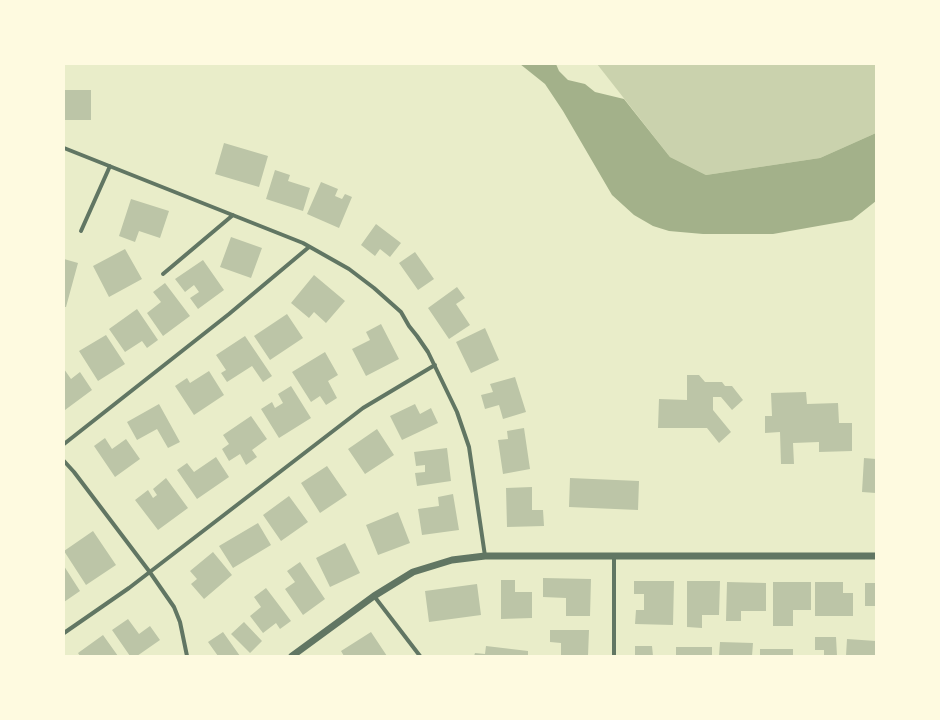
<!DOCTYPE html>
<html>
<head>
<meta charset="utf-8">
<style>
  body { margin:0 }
  #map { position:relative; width:940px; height:720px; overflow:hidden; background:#e9edc9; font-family:"Roboto Condensed",sans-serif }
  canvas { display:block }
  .frame { position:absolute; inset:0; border:65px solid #fefae0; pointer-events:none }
</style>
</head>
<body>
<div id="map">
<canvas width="940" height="720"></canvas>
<div class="frame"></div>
</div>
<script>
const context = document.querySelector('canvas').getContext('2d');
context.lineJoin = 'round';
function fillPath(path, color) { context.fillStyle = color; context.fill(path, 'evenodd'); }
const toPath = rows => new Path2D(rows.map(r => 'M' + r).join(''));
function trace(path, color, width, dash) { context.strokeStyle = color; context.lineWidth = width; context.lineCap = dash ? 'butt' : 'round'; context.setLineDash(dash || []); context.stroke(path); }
fillPath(toPath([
  [597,64,876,64,876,133,820,158,706,175,670,157]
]), '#cad2ad');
fillPath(toPath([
  [520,64,556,64,559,71,568,80,585,84,595,92,624,99,670,157,706,175,820,158,876,133,876,201,852,220,773,234,703,234,669,231,653,226,634,215,612,195,563,111,545,84]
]), '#a3b18a');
fillPath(toPath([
  [64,90,91,90,91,120,64,120],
  [224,143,268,156,259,187,215,174],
  [275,170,290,175,288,181,310,188,303,211,266,199],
  [321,182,338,189,335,196,342,199,345,194,352,197,339,228,307,214],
  [131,199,169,211,160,238,139,231,135,242,119,236],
  [376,224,401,243,390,257,380,249,375,256,361,245],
  [231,237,262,248,251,278,220,267],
  [125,249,142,279,109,297,93,266],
  [415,252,434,279,418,290,399,263],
  [64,259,78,263,66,307,64,307],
  [203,260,224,290,198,309,190,298,199,292,194,285,185,292,175,279],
  [314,275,345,301,326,323,314,312,309,318,291,303],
  [165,283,190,316,163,336,147,313,161,302,153,292],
  [457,287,465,298,456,304,470,325,449,339,428,308],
  [137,309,158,340,147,348,142,341,125,352,109,329],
  [287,314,303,338,270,360,254,336],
  [381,324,399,359,366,376,352,349,370,340,366,332],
  [485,328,499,360,471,373,456,342],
  [106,335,125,364,98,381,79,351],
  [245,336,272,376,263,382,252,366,227,382,221,373,226,370,216,355],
  [325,352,338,375,328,381,337,398,326,405,320,396,311,402,292,372],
  [64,369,71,379,80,372,92,390,65,410],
  [209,371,224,395,194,415,175,386,187,378,190,383],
  [687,375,699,375,705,382,722,382,725,386,732,386,743,400,732,410,721,397,713,397,713,410,731,432,719,443,707,428,658,428,659,399,687,400],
  [515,377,526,412,503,419,499,405,485,409,481,395,493,392,490,384],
  [291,386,311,418,279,438,261,409,272,402,275,408,283,403,278,394],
  [806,392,807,404,838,403,839,423,852,423,852,451,819,452,819,442,793,443,794,464,781,464,780,432,765,433,765,416,772,416,771,393],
  [159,404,180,442,168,448,157,429,137,440,127,422],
  [415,404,420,414,431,408,438,423,402,440,390,416],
  [251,416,267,439,252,450,257,457,246,465,240,454,229,461,222,449,229,444,223,435],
  [524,428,530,469,503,474,498,440,508,439,507,431],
  [377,429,394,455,365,474,348,449],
  [105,438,112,449,126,439,140,459,115,477,94,446],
  [447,448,451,481,417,486,415,473,425,472,425,465,416,466,414,452],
  [216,457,229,477,197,499,177,470,187,463,194,472],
  [864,458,876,459,876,493,862,492],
  [327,466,347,495,320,513,301,483],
  [166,478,188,508,158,530,135,500,148,490,153,498,157,495,153,489],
  [570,478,639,481,638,510,569,507],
  [532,487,532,510,543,510,544,526,507,527,506,488],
  [453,494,459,530,422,535,418,509,439,506,438,497],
  [289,496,308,522,281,541,263,515],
  [398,512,410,543,378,555,366,525],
  [258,523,271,545,233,568,219,546],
  [93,531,116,565,86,585,64,551],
  [345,543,360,573,330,587,316,558],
  [213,552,232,575,204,599,191,584,197,579,190,571],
  [300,562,325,599,303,615,285,589,295,582,287,571],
  [64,566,80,591,64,602],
  [543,578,591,579,590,616,566,616,566,598,543,597],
  [501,580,515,580,515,592,532,592,532,618,501,619],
  [634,581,674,581,673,625,635,624,636,610,644,610,644,594,634,594],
  [687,581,720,581,719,615,702,615,702,628,687,627],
  [727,582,766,583,766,611,741,611,741,621,726,621],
  [773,582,811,582,811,610,793,610,793,626,773,626],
  [815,582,843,582,843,593,853,593,853,616,815,616],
  [865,583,876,583,876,606,865,606],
  [477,584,481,615,429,622,425,591],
  [266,588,291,621,280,629,276,623,263,633,250,616,261,607,254,597],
  [128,619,139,634,150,626,160,640,137,656,130,656,112,630],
  [244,622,262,641,250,653,231,634],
  [550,630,589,630,588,656,561,656,561,643,550,642],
  [223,632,240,656,218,656,208,642],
  [371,632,387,656,344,656,341,651],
  [103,635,118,656,80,656,78,653],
  [815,637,836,637,837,656,824,656,824,650,815,650],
  [847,639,876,641,876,656,846,656],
  [720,642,753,643,752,656,719,656],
  [486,646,528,651,528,656,474,656,475,653,485,654],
  [635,646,652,646,653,656,635,656],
  [676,647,712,647,712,656,676,656],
  [760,649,793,649,793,656,760,656]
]), '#bcc5a7');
trace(toPath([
  [64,148,303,243,349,269,374,288,401,312,409,326,417,336,428,352,457,412,469,447,485,556],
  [81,231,110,166],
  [163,274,233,215],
  [64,444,229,314,309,247],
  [64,461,74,472,149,571,174,607,180,622,187,656],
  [614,556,614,656],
  [374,596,420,656],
  [64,633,129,588,363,408,435,365]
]), '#617663', 4);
trace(toPath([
  [292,656,374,596,413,572,452,560,485,556,876,556]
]), '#617663', 7);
</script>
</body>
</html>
